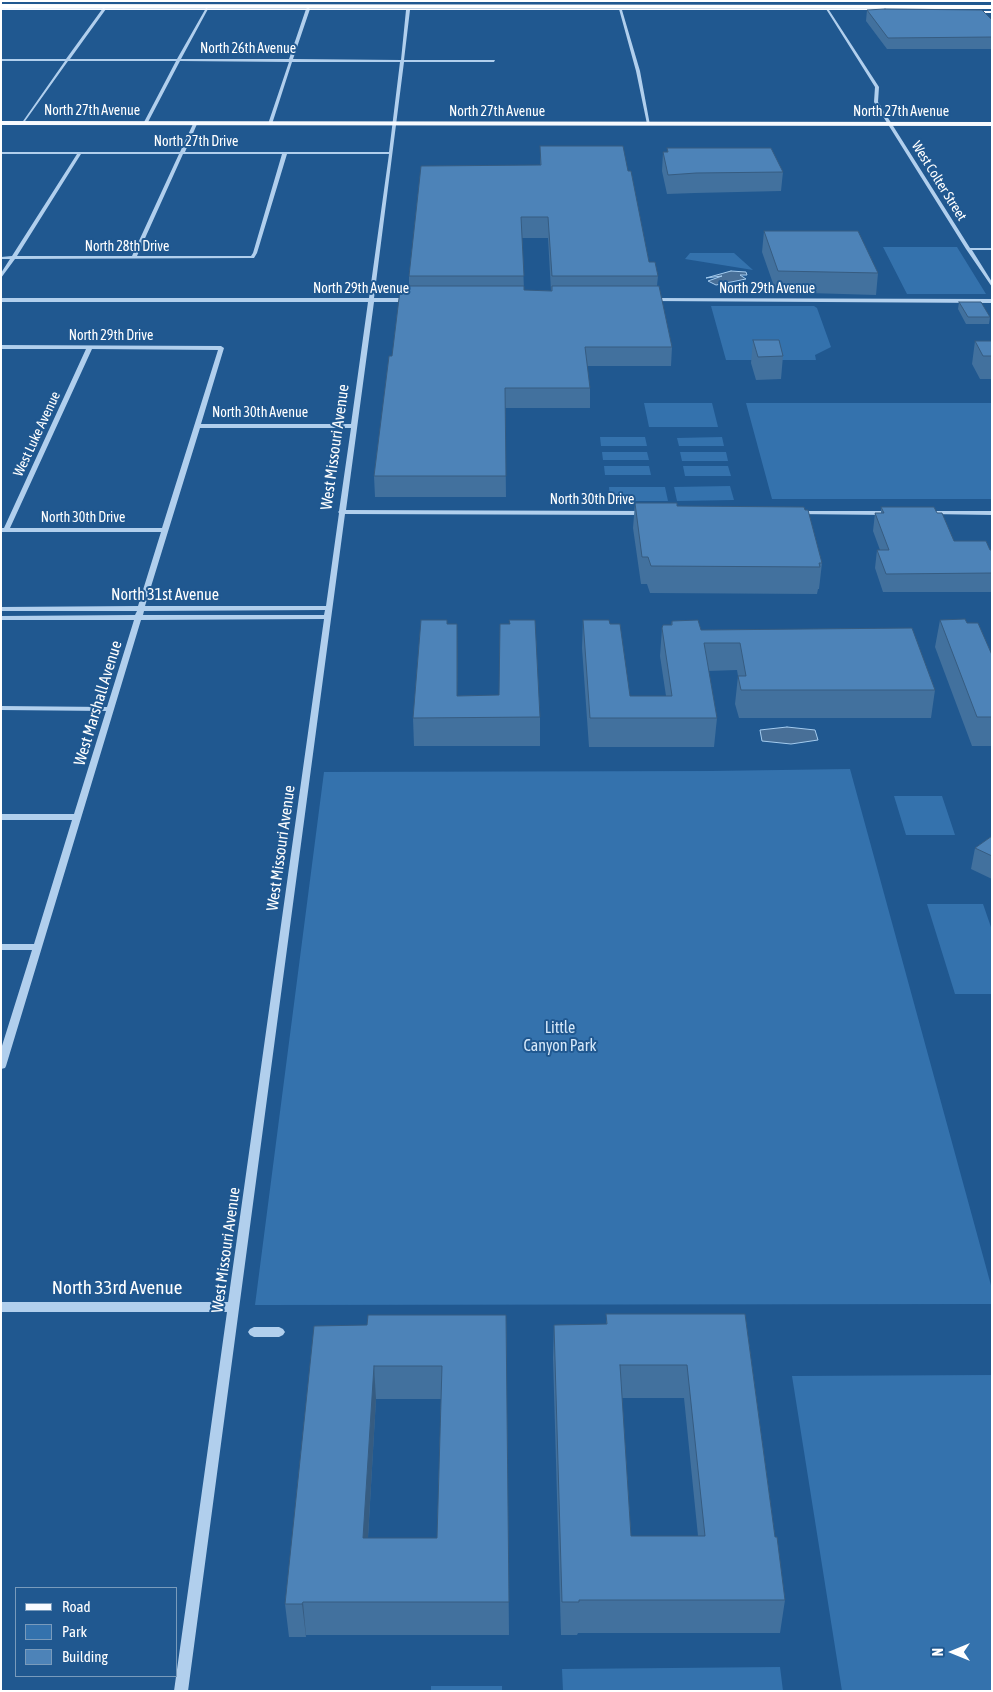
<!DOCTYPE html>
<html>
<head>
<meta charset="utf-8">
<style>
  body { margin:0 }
  #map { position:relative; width:993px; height:1692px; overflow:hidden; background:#205890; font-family:"Asap Condensed",sans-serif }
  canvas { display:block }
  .frame { position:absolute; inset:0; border:2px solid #fff; pointer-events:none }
  .legend { position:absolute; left:15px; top:1587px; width:162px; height:90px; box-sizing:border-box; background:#205890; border:1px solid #799bbc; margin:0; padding:6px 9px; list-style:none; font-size:15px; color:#fff }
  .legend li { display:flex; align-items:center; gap:10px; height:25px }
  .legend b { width:25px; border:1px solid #799bbc }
  .north { position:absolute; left:928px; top:1627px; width:50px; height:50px; -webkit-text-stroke:4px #205890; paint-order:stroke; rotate:270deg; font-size:14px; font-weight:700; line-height:20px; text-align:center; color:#fff }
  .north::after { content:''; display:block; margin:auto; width:18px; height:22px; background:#fff; clip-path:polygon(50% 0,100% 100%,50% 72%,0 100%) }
</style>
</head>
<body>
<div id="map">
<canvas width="993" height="1692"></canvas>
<div class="frame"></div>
<ul class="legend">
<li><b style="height:6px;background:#f7faff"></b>Road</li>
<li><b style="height:14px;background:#3472ad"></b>Park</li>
<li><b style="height:14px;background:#4d83b8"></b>Building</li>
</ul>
<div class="north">N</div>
</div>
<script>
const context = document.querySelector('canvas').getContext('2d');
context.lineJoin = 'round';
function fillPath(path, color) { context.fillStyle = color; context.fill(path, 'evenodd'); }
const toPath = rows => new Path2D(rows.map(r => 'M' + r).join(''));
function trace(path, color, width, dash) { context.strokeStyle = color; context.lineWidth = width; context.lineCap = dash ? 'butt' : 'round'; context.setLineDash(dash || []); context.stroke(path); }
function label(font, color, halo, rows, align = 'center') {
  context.font = font + ' "Asap Condensed",sans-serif'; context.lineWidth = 4; context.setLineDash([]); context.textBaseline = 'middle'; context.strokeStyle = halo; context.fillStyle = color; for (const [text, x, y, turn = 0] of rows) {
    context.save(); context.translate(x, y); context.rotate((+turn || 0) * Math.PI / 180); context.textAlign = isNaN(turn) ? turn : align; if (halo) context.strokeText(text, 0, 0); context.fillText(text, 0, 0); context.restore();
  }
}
fillPath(toPath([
  [883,247,957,247,986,294,907,294],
  [690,253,734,253,753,270,685,259],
  [711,306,814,306,817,308,831,347,815,355,816,360,726,360],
  [644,403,712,403,718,427,649,427],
  [746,403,992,403,992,499,772,499],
  [600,437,645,437,647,446,601,446],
  [722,437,724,446,679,446,677,438],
  [602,452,647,452,649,460,603,460],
  [680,452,726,452,728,461,682,461],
  [604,466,649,466,651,475,605,475],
  [683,466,728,466,731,476,685,476],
  [730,486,734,500,677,501,674,487],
  [609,487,665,487,668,501,610,501],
  [850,769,992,1289,992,1304,255,1305,324,772,710,771],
  [894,796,942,796,955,835,906,835],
  [927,904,983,904,992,930,992,994,955,994],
  [992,1375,992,1691,842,1691,792,1376],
  [780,1667,783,1691,563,1691,562,1669],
  [431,1686,502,1686,502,1691,431,1691]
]), '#3472ad');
const water = toPath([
  [731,271,746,272,747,275,740,275,746,279,716,285,708,281,722,276,706,278,731,271],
  [787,727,815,730,818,740,791,744,762,741,760,730,787,727]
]);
fillPath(water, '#486f97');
trace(water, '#a4cbee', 1);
fillPath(toPath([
  [103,8,106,9,70,59,177,59,206,8,208,9,181,59,289,59,306,9,308,8,310,9,293,59,401,60,406,10,408,9,410,10,404,60,495,60,494,62,404,62,374,298,409,298,412,300,409,302,374,302,346,510,644,511,647,513,644,515,345,514,188,1691,174,1691,227,1312,1,1312,1,1302,228,1302,324,619,141,620,6,1066,5,1068,1,1069,1,1049,32,950,1,950,1,944,34,944,72,820,1,820,1,814,74,814,106,711,1,710,1,706,107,707,134,620,1,620,1,616,135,615,137,611,1,611,1,607,138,606,161,532,1,532,1,528,4,528,86,349,1,349,1,345,221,346,224,348,201,424,351,424,368,302,1,302,1,298,369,298,389,154,287,154,257,253,254,258,15,259,1,278,1,273,10,259,1,259,1,257,12,256,77,154,1,154,1,152,180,152,193,124,195,123,197,124,185,152,389,152,400,62,292,62,272,124,270,125,268,124,289,62,180,61,147,124,145,125,143,124,176,61,68,61,23,124,21,124,65,61,1,61,1,59,66,59,103,8],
  [81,154,179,154,132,256,17,256,81,154],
  [183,154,282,154,253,253,251,256,137,256,183,154],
  [92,349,218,350,162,528,10,528,92,349],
  [200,428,351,428,339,511,338,512,339,513,326,606,145,606,200,428],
  [325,610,324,615,143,615,144,611,325,610],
  [619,9,622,10,640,71,650,125,647,124,636,71,619,9],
  [826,9,829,10,879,87,878,102,970,248,992,248,992,250,972,250,992,282,992,287,966,249,874,102,875,87,826,9],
  [652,298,992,299,992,303,650,301,649,300,652,298],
  [797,511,887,511,890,513,887,515,795,514,794,513,797,511],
  [932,511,992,511,992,515,930,514,929,513,932,511],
  [254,1327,279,1327,283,1329,285,1332,283,1335,279,1337,254,1337,250,1335,248,1332,250,1329,254,1327]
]), '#b1cfed');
fillPath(toPath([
  [1,8,884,9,886,10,1,10,1,8],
  [969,11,992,11,992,13,967,13,969,11],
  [1,121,992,122,992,126,1,125,1,121]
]), '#f7faff');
fillPath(toPath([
  [1,4,992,5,992,9,1,8,1,4]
]), '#fff');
fillPath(toPath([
  [867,10,992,20,992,49,887,49,866,21],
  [540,146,628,171,649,262,658,276,657,286,672,347,671,366,587,366,590,388,590,408,505,408,506,497,375,497,374,476,392,356,409,286,409,276,540,165],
  [522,238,548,238,551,291,524,290],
  [667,148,783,172,781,191,695,193,667,194,662,171,663,152,667,152],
  [764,231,878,273,876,295,776,292,762,252],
  [959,302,990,317,989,324,966,324,958,309],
  [753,340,783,356,781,379,756,380,751,363],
  [975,341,992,341,992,379,980,379,972,364],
  [635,503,677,506,822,563,819,589,818,589,817,594,650,593,647,584,641,584,633,528],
  [881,507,937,513,954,541,992,550,992,592,883,592,875,568,877,550,880,550,873,531,875,513,881,513],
  [583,620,610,624,630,696,666,696,660,656,662,628,671,625,672,621,701,630,935,690,931,718,739,718,735,704,738,676,737,670,708,671,717,718,714,747,589,747,582,648],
  [940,620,967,623,992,655,992,746,972,746,935,647],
  [447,624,458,651,457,696,499,695,540,717,540,746,414,746,413,718],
  [992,836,992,879,971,869,975,848],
  [606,1314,745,1314,775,1537,785,1600,780,1633,578,1633,577,1635,561,1635,553,1358,554,1325,606,1324],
  [622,1398,684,1398,698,1536,631,1536],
  [506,1315,509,1635,306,1635,306,1637,289,1637,285,1604,367,1325],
  [376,1399,441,1399,437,1538,368,1538]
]), '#42719e');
fillPath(toPath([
  [457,624,458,651,457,718],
  [374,1366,376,1399,366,1571,363,1538],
  [303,1602,306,1635,306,1637,302,1604]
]), '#365c81');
const building = toPath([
  [885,9,982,10,992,20,992,37,888,38,867,10,885,9],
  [540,146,623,146,628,171,631,171,649,262,655,262,658,276,552,276,548,217,521,217,524,276,409,276,421,166,541,165,540,146],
  [667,148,771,148,783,172,696,173,668,175,663,152,668,152,667,148],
  [764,231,858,231,878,273,778,271,764,231],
  [408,286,524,286,524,290,552,291,552,286,659,286,672,347,585,347,590,388,505,388,506,476,374,476,389,356,392,356,400,290,408,290,408,286],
  [959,302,981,302,990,317,968,317,959,302],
  [753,340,779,340,783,356,758,357,753,340],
  [975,341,992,341,992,356,983,356,975,341],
  [635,503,677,503,677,506,804,507,805,510,808,510,822,563,819,563,820,567,651,566,648,557,642,557,635,503],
  [881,507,934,507,937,513,942,513,954,541,986,541,990,550,992,550,992,573,886,574,877,550,889,550,875,513,884,513,881,507],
  [965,619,967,623,978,623,992,655,992,717,977,717,940,620,965,619],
  [421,620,447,620,447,624,457,624,457,696,499,695,500,624,510,624,509,620,535,620,540,717,413,718,421,620],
  [583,620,609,620,610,624,620,624,630,696,672,696,662,628,663,625,672,625,672,621,698,620,701,630,912,628,935,690,741,690,738,676,746,676,740,643,704,643,717,718,590,718,583,620],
  [992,836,992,856,975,848,992,836],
  [606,1314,745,1314,775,1537,777,1537,785,1600,579,1600,579,1602,562,1602,554,1325,607,1324,606,1314],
  [620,1365,687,1365,705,1536,631,1536,620,1365],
  [368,1315,506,1315,509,1602,303,1602,302,1604,285,1604,314,1326,367,1325,368,1315],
  [374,1366,442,1366,437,1538,363,1538,374,1366]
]);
fillPath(building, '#4d83b8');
trace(building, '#365c81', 1);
label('14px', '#fff', '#205890', [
  ["North 26th Avenue",248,49],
  ["North 27th Avenue",92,111],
  ["North 27th Avenue",497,112],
  ["North 27th Avenue",901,112],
  ["North 27th Drive",196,142],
  ["West Colter Street",939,181,58],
  ["North 28th Drive",127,247],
  ["North 29th Avenue",361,289],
  ["North 29th Avenue",767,289],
  ["North 29th Drive",111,336],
  ["North 30th Avenue",260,413],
  ["West Luke Avenue",37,434,-65],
  ["North 30th Drive",592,500],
  ["North 30th Drive",83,518]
]);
label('16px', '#fff', '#205890', [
  ["West Missouri Avenue",335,447,-82],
  ["North 31st Avenue",165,595],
  ["West Marshall Avenue",98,703,-73],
  ["West Missouri Avenue",281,848,-82],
  ["West Missouri Avenue",226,1250,-82]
]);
label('16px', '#d6e8f9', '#205890', [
  ["Little",560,1028],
  ["Canyon Park",560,1046]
]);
label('19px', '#fff', '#205890', [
  ["North 33rd Avenue",117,1288]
]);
</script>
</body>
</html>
